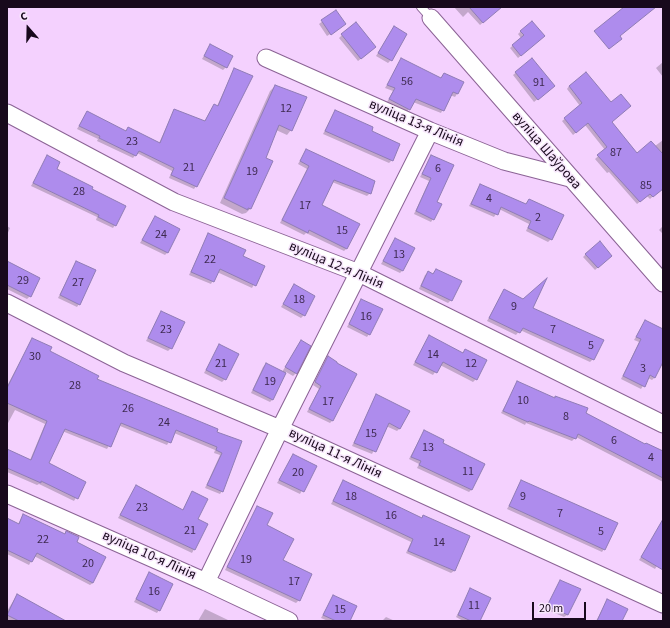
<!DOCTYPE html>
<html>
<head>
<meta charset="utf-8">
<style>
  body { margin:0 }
  #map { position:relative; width:670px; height:628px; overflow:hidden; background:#f4d1fe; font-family:"Source Sans 3",sans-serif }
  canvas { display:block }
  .frame { position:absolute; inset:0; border:8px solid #18091c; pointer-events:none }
  .north { position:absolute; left:8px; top:8px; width:40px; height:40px; -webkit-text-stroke:3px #f7e6fc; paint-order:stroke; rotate:340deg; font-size:11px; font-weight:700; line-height:16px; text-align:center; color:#18091c }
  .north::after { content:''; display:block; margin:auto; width:14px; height:18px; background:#18091c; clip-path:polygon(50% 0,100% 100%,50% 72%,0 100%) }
  .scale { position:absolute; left:532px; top:602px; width:54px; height:18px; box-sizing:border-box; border:2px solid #18091c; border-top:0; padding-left:5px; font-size:12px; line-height:14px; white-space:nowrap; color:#18091c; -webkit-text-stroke:3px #f7e6fc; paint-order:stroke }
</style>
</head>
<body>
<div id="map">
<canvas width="670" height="628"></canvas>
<div class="frame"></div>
<div class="north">С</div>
<div class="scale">20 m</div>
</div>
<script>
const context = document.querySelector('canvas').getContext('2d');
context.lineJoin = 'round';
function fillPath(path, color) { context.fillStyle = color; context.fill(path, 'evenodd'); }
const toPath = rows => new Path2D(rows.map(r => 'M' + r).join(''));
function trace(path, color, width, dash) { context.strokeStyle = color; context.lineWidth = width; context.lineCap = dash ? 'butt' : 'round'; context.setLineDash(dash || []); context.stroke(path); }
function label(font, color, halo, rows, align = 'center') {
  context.font = font + ' "Source Sans 3",sans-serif'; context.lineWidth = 3; context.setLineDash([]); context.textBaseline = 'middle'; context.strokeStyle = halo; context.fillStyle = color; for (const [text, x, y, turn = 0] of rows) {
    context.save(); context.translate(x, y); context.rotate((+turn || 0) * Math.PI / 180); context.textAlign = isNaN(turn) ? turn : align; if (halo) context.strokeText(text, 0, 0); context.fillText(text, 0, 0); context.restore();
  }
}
fillPath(toPath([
  [454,7,501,7,480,25,468,12,463,17],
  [336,11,342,27,327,36,319,24],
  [394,27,391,60,388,63,376,56],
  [521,31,541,39,518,58,510,48,521,38,518,34],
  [342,35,372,50,358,61,339,38],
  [210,45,226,67,223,70,202,59],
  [402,59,440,79,444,74,462,82,457,94,455,97,450,95,441,113,413,102,407,112,387,102,393,91,385,88],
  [532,59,551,88,534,102,513,75],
  [663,62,663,77,656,68],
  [234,69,196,186,194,189,169,178,172,171,137,153,133,158,97,141,98,139,77,129,87,112,125,131,128,129,159,143,174,110,204,122,212,108,214,105,217,106],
  [275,86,306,97,291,130,287,135,276,130,265,158,250,209,246,213,242,214,220,203,270,91],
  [569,86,611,123,637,154,655,146,663,140,663,187,650,199,647,196,637,204,609,172,607,173,595,159,605,150,585,125,573,135,562,121,580,106,567,89],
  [335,111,370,131,392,160,389,163,323,134],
  [306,150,370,193,367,196,332,182,320,206,347,248,344,251,306,233,304,235,280,223,307,169,298,164],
  [431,156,433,219,431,222,414,214,429,181,420,177],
  [47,157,55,170,90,190,115,225,113,228,96,220,97,217,31,186],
  [480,185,525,205,529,200,551,239,548,242,526,231,529,224,499,209,494,217,469,206],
  [155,218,167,253,165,255,140,243],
  [7,226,10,228,7,235],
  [663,226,663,234,659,230],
  [208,235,242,256,264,266,252,288,217,272,211,284,189,275],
  [395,240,402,271,400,273,381,264],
  [586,254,608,258,595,270,583,257],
  [76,262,79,304,77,307,58,298],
  [7,266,30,296,27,299,7,289],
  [436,270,451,300,448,303,419,289,425,275,428,273,432,275],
  [294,286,304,315,301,318,281,307],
  [504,290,531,308,593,359,590,362,520,330,516,335,487,321],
  [361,300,369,334,367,337,347,327],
  [161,312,171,348,168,351,146,341],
  [645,321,663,343,663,360,655,377,652,380,648,378,641,389,621,379,639,342,634,340],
  [429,337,462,354,466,350,486,361,476,379,473,382,440,365,433,375,413,365],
  [32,339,49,352,96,379,216,433,241,442,222,491,220,494,205,488,220,455,214,453,215,450,174,433,167,445,120,426,107,449,62,431,48,464,85,482,74,501,39,484,37,485,7,472,7,451,30,460,45,424,15,410,7,425,7,386],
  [299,344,296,373,293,376,286,372,273,399,270,402,251,393,263,367,266,364,282,372],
  [219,345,225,379,222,382,204,373],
  [328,358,332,421,330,423,307,412,319,389,313,385],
  [518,382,554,399,556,397,645,445,663,452,663,482,576,437,572,441,526,423,525,425,501,413],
  [376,395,400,428,397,431,386,426,372,454,352,446],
  [424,431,441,444,472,489,469,492,417,468,419,464,409,459],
  [293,455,315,466,300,494,277,483],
  [522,481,604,549,602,552,507,509],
  [343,482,421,519,423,517,454,571,451,573,406,553,411,542,331,504],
  [136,487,182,511,192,492,197,520,207,525,192,553,118,518],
  [258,507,299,600,296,603,225,570],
  [23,515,64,535,66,532,75,543,93,583,90,585,34,556,29,565,7,554,7,519,18,524],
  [653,537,663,538,663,556,655,569,639,560],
  [149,574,159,610,157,613,134,602],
  [560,581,567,615,564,617,545,609],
  [470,590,479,621,463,621,456,617],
  [17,595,56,621,7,621,7,611],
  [333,596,349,621,328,621,321,618],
  [607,600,621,621,596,621],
  [205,609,228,620,228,621,198,621],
  [386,617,395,621,382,621]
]), '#0003');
const building = toPath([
  [469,7,502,7,483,23,469,7],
  [624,7,656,7,620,36,622,39,609,49,594,31,624,7],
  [336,10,346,24,331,35,321,20,336,10],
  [532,21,545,36,521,56,512,45,524,35,520,31,532,21],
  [356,22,376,47,361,59,341,34,356,22],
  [394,26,407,34,392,61,378,53,394,26],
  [210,44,233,56,227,68,204,56,210,44],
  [401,58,441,78,444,73,464,82,458,94,453,92,444,111,416,99,410,110,389,99,395,88,387,85,401,58],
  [532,58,555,86,538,100,515,72,532,58],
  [234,68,253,76,197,187,171,175,174,168,139,151,136,156,99,138,100,136,79,126,87,111,126,131,128,127,160,143,174,109,205,121,214,104,218,106,234,68],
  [586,72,611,102,621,94,631,106,612,122,637,153,651,141,663,154,663,189,653,197,650,194,640,202,597,155,607,147,588,123,576,133,564,118,582,103,569,86,586,72],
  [275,85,307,97,292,131,279,125,266,158,273,161,251,209,248,208,248,210,224,198,275,85],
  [335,110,373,127,372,131,400,144,393,161,325,131,335,110],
  [306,149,375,181,371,194,334,180,322,205,360,224,347,249,309,230,308,233,282,220,309,166,300,161,306,149],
  [47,155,60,162,57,169,93,187,92,189,126,206,116,226,98,217,99,215,33,183,47,155],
  [431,155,454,165,437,202,442,204,434,220,416,211,431,178,422,174,431,155],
  [480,184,526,204,529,199,564,215,552,240,528,228,531,221,501,207,498,215,471,204,480,184],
  [155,216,180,229,168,253,142,240,155,216],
  [208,233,246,250,243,256,265,266,256,286,220,269,214,282,191,272,208,233],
  [395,238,415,248,403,271,383,261,395,238],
  [600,241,612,256,598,268,585,254,600,241],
  [7,261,40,278,31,297,7,285,7,261],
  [76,261,96,270,80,305,60,295,76,261],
  [436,269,462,281,452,301,421,286,428,271,433,274,436,269],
  [547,278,533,308,604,340,594,360,523,328,520,333,489,318,504,289,523,299,547,278],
  [294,284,315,296,305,316,283,304,294,284],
  [361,299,383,309,370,335,349,324,361,299],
  [161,311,185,322,172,349,148,338,161,311],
  [645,320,663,329,663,362,655,378,650,375,645,387,623,376,641,339,636,337,645,320],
  [429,335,463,353,465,349,487,360,477,380,443,362,437,373,415,362,429,335],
  [32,338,52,347,50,351,99,376,97,379,218,429,217,432,242,441,223,492,207,485,222,453,216,450,217,447,176,430,171,443,121,423,111,447,65,429,49,463,86,482,78,499,41,481,41,483,7,468,7,449,31,460,47,421,7,403,7,388,32,338],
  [301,340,311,346,297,374,285,367,301,340],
  [219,344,239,354,226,380,206,370,219,344],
  [328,356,337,362,337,363,357,374,333,421,309,409,321,386,315,382,328,356],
  [266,363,286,373,273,400,253,390,266,363],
  [517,381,555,398,555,396,588,408,586,413,645,444,646,443,663,451,663,478,578,434,576,439,529,421,528,422,503,411,517,381],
  [376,394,410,411,400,429,389,423,376,452,354,443,376,394],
  [424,430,444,440,443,443,485,464,472,490,419,465,421,461,411,457,424,430],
  [293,454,317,466,304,492,279,480,293,454],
  [343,480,422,518,423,515,470,536,455,571,408,551,413,539,333,501,343,480],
  [521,480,618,523,605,550,509,506,521,480],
  [136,485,183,510,192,491,208,499,198,519,208,524,195,550,120,515,136,485],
  [257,506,273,513,267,525,294,539,283,560,312,574,300,601,227,567,257,506],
  [23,514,65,534,66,531,79,537,77,542,106,557,93,583,37,553,32,562,7,550,7,518,19,524,23,514],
  [663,519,663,570,641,557,663,519],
  [149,572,173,584,160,611,136,599,149,572],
  [560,580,581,589,568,615,547,606,560,580],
  [470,588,491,598,480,621,471,621,458,615,470,588],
  [17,594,66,621,19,621,7,615,17,594],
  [333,595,357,606,350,621,336,621,323,615,333,595],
  [607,599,628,609,622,621,597,621,607,599]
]);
fillPath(building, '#ae8ced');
trace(building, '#8f7cb5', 1);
const service = toPath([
  [421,7,431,18]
]);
const minor = toPath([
  [431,18,663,283],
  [266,58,430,131,504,161,570,178],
  [7,113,174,202,359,273,663,424],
  [7,303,124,363,280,429,663,604],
  [7,494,206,582,289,621],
  [206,582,280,429,430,131]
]);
trace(service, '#8b6395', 10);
trace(minor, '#8b6395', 19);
trace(service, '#fff', 8);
trace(minor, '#fff', 17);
label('12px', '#3e2a50', null, [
  ["56",407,82],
  ["91",539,83],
  ["12",286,109],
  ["23",132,142],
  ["87",616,153],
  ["21",189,168],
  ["6",438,169],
  ["19",252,172],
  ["85",646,186],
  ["28",79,192],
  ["4",489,199],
  ["17",305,206],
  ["2",538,218],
  ["15",342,231],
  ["24",161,235],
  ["13",399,255],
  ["22",210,260],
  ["29",23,281],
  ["27",78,283],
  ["18",299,300],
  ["9",514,307],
  ["16",366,317],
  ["23",166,330],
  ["7",553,330],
  ["5",591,346],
  ["14",433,355],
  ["30",35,357],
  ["21",221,364],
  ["12",471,364],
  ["3",643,369],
  ["19",270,382],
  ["28",75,386],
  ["10",523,401],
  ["17",328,402],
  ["26",128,409],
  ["8",566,417],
  ["24",164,423],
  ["15",371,434],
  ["6",614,441],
  ["13",428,448],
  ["4",651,458],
  ["11",468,472],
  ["20",298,473],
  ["18",351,497],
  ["9",523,497],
  ["23",142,508],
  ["7",560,514],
  ["16",391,516],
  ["21",190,531],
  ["5",601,532],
  ["22",43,540],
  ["14",439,543],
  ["19",246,560],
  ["20",88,564],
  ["17",294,582],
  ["16",154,592],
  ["11",474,606],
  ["15",340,610]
]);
label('14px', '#18091c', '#f7e6fc', [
  ["вуліца 13-я Лінія",416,124,23],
  ["вуліца Шаўрова",546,151,49],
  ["вуліца 12-я Лінія",336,266,23],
  ["вуліца 11-я Лінія",335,454,25],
  ["вуліца 10-я Лінія",149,556,24]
]);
</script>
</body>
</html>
